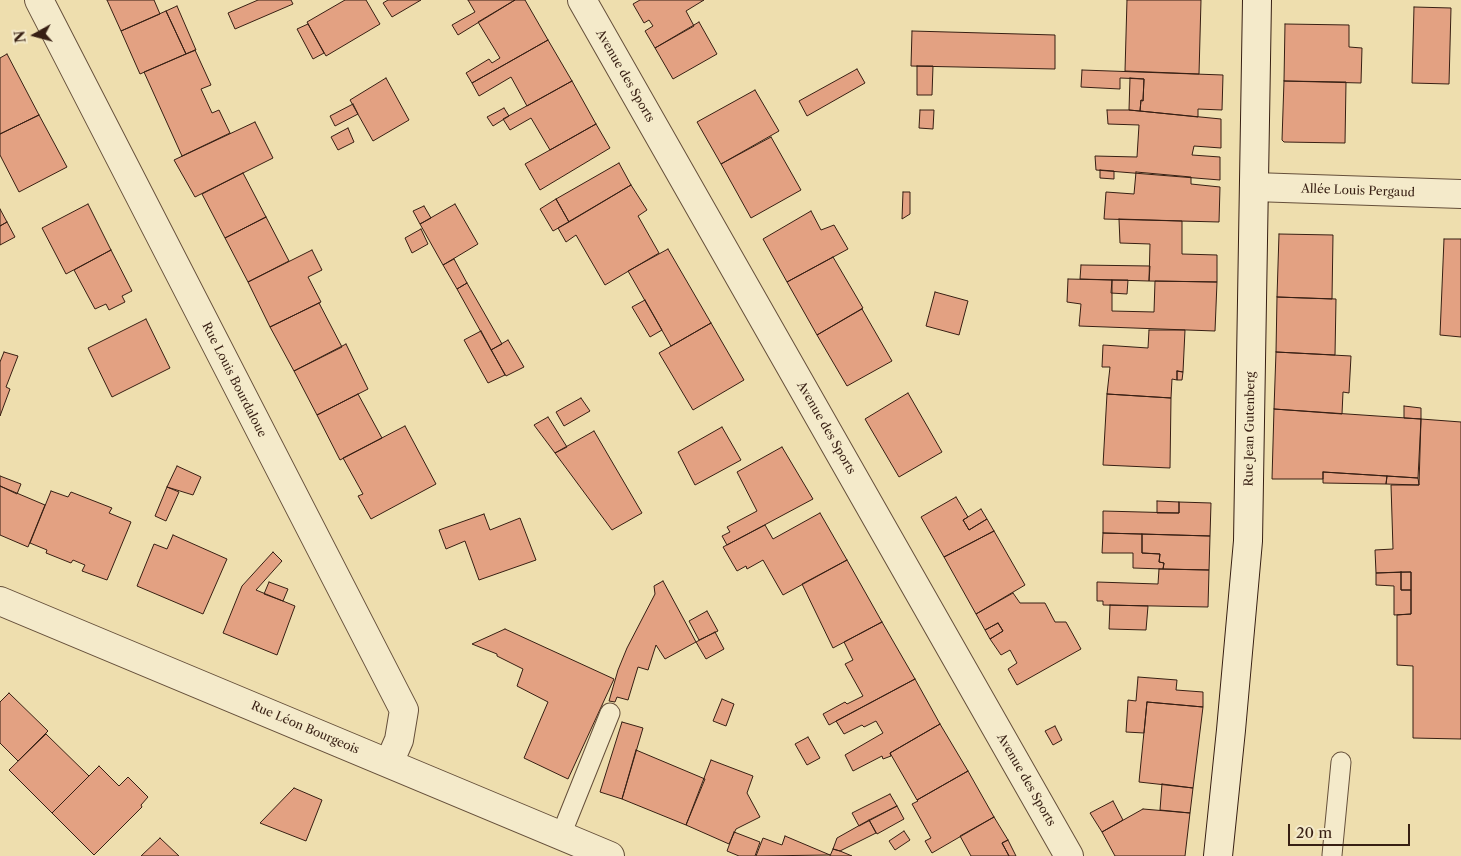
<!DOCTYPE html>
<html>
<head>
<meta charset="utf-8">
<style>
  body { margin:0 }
  #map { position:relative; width:1461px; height:856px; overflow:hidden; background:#eedeae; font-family:"Libre Caslon Text",serif }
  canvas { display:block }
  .north { position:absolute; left:10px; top:10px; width:50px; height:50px; -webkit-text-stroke:4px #f4eaca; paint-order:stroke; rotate:263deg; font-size:14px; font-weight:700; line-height:20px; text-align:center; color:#371f13 }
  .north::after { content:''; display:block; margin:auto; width:18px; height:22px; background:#371f13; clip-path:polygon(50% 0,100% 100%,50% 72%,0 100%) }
  .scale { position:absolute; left:1288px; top:824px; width:122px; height:22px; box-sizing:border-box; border:2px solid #371f13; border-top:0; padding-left:6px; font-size:15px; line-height:18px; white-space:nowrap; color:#371f13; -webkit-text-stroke:4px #f4eaca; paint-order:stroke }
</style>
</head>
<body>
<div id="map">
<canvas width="1461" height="856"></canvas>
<div class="north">N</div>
<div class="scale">20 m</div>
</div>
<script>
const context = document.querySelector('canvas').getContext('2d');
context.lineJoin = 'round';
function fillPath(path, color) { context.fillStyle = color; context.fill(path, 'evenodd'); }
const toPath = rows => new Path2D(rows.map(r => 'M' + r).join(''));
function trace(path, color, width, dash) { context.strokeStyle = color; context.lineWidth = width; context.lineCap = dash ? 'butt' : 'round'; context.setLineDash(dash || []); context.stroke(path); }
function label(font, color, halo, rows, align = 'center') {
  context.font = font + ' "Libre Caslon Text",serif'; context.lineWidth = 4.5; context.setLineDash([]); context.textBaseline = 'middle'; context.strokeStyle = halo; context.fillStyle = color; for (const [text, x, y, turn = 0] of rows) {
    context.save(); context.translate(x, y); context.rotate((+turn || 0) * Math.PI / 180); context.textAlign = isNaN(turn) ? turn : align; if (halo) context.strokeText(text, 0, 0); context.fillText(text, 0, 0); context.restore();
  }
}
const building = toPath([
  [107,0,154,0,160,14,121,31,107,0],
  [258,0,291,0,293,4,235,29,228,13,258,0],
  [345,0,366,0,380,24,326,56,307,22,345,0],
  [388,0,421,0,392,17,383,3,388,0],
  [468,0,515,0,458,35,452,25,475,12,468,0],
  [515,0,525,0,548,40,472,83,466,73,489,59,492,63,500,58,478,22,515,0],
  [640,0,704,0,686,11,694,26,655,48,645,31,653,26,649,20,644,23,633,4,640,0],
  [1127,0,1201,0,1199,74,1125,71,1127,0],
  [177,6,196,50,186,54,166,11,177,6],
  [1414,7,1451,8,1449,84,1412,83,1414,7],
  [166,11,186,54,140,74,121,31,166,11],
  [699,22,717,54,673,79,655,48,699,22],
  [308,24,324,53,313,59,297,29,308,24],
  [1285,24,1349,25,1349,47,1362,48,1361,83,1284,81,1285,24],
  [912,31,1055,35,1055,69,911,66,912,31],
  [548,40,572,81,527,106,511,77,479,96,472,83,548,40],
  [195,50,211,85,201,89,212,113,219,110,230,133,182,156,144,72,195,50],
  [7,54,39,115,0,134,0,58,7,54],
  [917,66,933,66,932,95,917,95,917,66],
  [857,69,865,83,807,116,799,101,857,69],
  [1082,70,1223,75,1222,110,1198,109,1198,117,1140,111,1141,100,1143,101,1144,79,1120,78,1120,89,1081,87,1082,70],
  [386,78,409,120,373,141,350,100,386,78],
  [1130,78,1144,79,1143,101,1141,100,1140,111,1129,110,1130,78],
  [572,81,596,124,550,150,531,118,510,130,503,119,572,81],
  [1284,81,1346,82,1345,143,1284,142,1282,140,1284,81],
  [755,90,779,131,721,164,697,122,755,90],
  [353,104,358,114,335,126,330,116,353,104],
  [504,108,509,116,493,126,487,117,504,108],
  [920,110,934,110,933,129,919,128,920,110],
  [1107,110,1129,110,1221,119,1221,148,1194,146,1192,155,1220,157,1220,180,1096,170,1095,156,1137,157,1139,125,1108,124,1107,110],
  [39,115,67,167,19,192,0,155,0,134,39,115],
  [255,122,273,158,195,197,174,160,255,122],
  [596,124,610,148,540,190,525,164,596,124],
  [348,128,354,142,338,150,331,137,348,128],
  [771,137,801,190,751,218,721,164,771,137],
  [619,163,631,185,569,222,556,199,619,163],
  [1100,170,1114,171,1114,179,1100,178,1100,170],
  [1136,172,1191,177,1191,184,1220,187,1219,222,1104,219,1106,192,1134,194,1136,172],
  [243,173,266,217,225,238,202,194,243,173],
  [631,185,647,210,638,216,659,253,605,285,576,235,566,242,558,228,631,185],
  [903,192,910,192,910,214,902,219,903,192],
  [556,199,569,222,553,231,540,209,556,199],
  [88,204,111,250,66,274,42,228,88,204],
  [455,204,478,244,443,265,420,224,455,204],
  [424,206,431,218,420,224,413,211,424,206],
  [0,209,7,222,0,226,0,209],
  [811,211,821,230,834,225,848,249,787,282,763,239,811,211],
  [266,217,289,261,248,282,225,238,266,217],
  [1119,219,1182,221,1182,254,1217,255,1217,282,1149,281,1150,244,1120,243,1119,219],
  [7,222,15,237,0,245,0,226,7,222],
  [421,229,428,244,412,253,405,238,421,229],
  [1279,234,1333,235,1332,299,1277,297,1279,234],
  [1444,239,1461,239,1461,337,1440,335,1444,239],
  [668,249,711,323,671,346,628,271,668,249],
  [111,250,132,291,122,296,125,302,109,310,106,304,95,309,74,270,111,250],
  [312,250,322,270,308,277,321,302,270,327,248,282,312,250],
  [833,257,863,308,817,335,787,282,833,257],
  [454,259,467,283,457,289,443,265,454,259],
  [1081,265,1150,266,1149,281,1080,279,1081,265],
  [1068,279,1112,280,1112,311,1154,312,1155,281,1217,282,1215,331,1079,326,1081,304,1067,302,1068,279],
  [1112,280,1128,280,1127,294,1111,293,1112,280],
  [467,283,502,344,491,350,457,289,467,283],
  [935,292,968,301,959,335,926,326,935,292],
  [1277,297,1336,299,1335,355,1276,352,1277,297],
  [645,300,662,330,650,337,632,307,645,300],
  [319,303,342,347,294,371,270,327,319,303],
  [862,309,892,361,847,386,817,335,862,309],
  [146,319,170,368,112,397,88,348,146,319],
  [711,323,744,380,693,410,659,353,711,323],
  [1149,330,1185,330,1183,372,1177,371,1177,380,1172,379,1171,398,1107,394,1110,367,1102,367,1103,345,1148,348,1149,330],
  [481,331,505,375,488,383,464,340,481,331],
  [508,340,524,367,506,376,491,350,508,340],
  [346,344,368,389,317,415,294,371,346,344],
  [4,352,18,356,6,387,10,389,0,416,0,362,4,352],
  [1276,352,1351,356,1349,393,1343,392,1342,414,1274,409,1276,352],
  [1177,371,1183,372,1182,380,1177,380,1177,371],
  [908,393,942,452,899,477,865,419,908,393],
  [358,394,382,438,340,460,317,415,358,394],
  [1107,394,1171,398,1170,468,1103,465,1107,394],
  [581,398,590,411,564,426,556,412,581,398],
  [1404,406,1421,408,1421,419,1404,418,1404,406],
  [1274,409,1421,419,1418,478,1323,472,1323,479,1272,479,1274,409],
  [548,417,567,447,555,453,534,425,548,417],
  [1421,419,1461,422,1461,739,1413,738,1413,666,1397,665,1397,615,1411,614,1411,572,1376,573,1375,550,1393,549,1391,485,1419,485,1421,419],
  [405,426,436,484,371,519,358,496,363,494,343,458,405,426],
  [722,427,741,460,695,485,678,452,722,427],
  [594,431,642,513,612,530,555,453,594,431],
  [782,447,813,499,727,545,722,536,730,532,727,527,757,511,737,472,782,447],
  [177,466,201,477,193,495,167,487,177,466],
  [1323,472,1387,476,1386,484,1323,483,1323,472],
  [0,476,21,484,17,494,0,486,0,476],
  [1387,476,1418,478,1419,485,1386,484,1387,476],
  [0,486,45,505,28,547,0,535,0,486],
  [167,487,179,492,166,521,155,516,167,487],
  [51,491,68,497,71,492,112,508,109,513,131,522,107,580,82,571,85,565,73,560,71,563,46,553,47,550,30,543,51,491],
  [956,497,968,517,963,520,969,530,987,519,994,531,944,557,921,517,956,497],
  [1157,501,1179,502,1179,513,1157,513,1157,501],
  [1179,502,1211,503,1210,536,1103,533,1103,511,1179,513,1179,502],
  [981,509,987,519,969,530,963,520,981,509],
  [820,513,847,560,783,595,763,560,747,569,746,566,737,571,723,547,765,525,773,539,820,513],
  [484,514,490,530,520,518,536,560,479,580,465,541,446,549,439,530,484,514],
  [994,531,1025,585,976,614,944,557,994,531],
  [1103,533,1142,534,1142,553,1160,554,1159,562,1164,563,1163,569,1133,568,1133,553,1102,553,1103,533],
  [1142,534,1210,536,1209,570,1163,569,1164,563,1159,562,1160,554,1142,553,1142,534],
  [173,535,227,559,203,614,137,586,154,544,167,549,173,535],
  [273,552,282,561,256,590,295,606,277,655,223,633,242,586,273,552],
  [847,560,882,622,833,648,802,584,847,560],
  [1159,569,1209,570,1208,607,1103,605,1103,601,1097,601,1097,582,1158,584,1159,569],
  [1401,572,1411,572,1411,590,1401,590,1401,572],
  [1401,572,1401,590,1411,590,1411,614,1394,615,1394,586,1376,585,1376,573,1401,572],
  [663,581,696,642,665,659,656,645,648,670,638,667,628,700,617,697,615,702,609,701,618,670,627,648,655,594,654,586,663,581],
  [269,582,288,589,283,601,264,594,269,582],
  [1013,593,1020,603,1045,603,1055,622,1066,622,1081,649,1017,685,1008,669,1017,663,1010,650,1001,655,990,639,1003,631,998,623,985,630,976,614,1013,593],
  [1110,605,1148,606,1146,630,1109,629,1110,605],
  [707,611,718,631,699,640,689,621,707,611],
  [882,622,915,679,829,725,823,714,845,702,847,704,863,696,845,664,853,660,844,642,882,622],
  [998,623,1003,631,990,639,985,630,998,623],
  [505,629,614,679,568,779,524,758,548,702,517,686,523,669,497,656,497,654,472,644,505,629],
  [715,632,724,649,706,659,696,642,715,632],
  [1138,677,1177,680,1176,690,1203,692,1203,707,1147,702,1144,733,1126,732,1128,700,1136,701,1138,677],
  [915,679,940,724,890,753,891,756,883,759,882,756,853,771,845,755,883,733,876,721,864,727,862,725,844,734,836,721,915,679],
  [9,693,48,731,18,761,0,743,0,702,9,693],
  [722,699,734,704,726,726,713,721,722,699],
  [1147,702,1203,707,1193,788,1139,782,1147,702],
  [622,722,643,728,622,799,600,792,622,722],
  [940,724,968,771,917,800,890,753,940,724],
  [1055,726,1062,740,1053,745,1045,731,1055,726],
  [46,734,89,776,52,813,9,770,46,734],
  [808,737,820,758,807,765,795,744,808,737],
  [636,750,705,779,686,825,622,799,636,750],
  [711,760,753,776,747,793,760,817,736,829,729,844,686,825,711,760],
  [99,766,119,786,128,777,148,797,141,805,142,807,94,855,52,813,99,766],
  [968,771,994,817,932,853,925,841,931,838,912,804,918,801,917,800,968,771],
  [1162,784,1193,788,1190,813,1160,810,1162,784],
  [294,788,322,800,306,841,260,823,294,788],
  [890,794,897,806,859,826,852,813,890,794],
  [1113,801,1123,820,1102,832,1090,813,1113,801],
  [897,806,904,819,877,834,869,820,897,806],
  [1143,809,1190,813,1185,856,1115,856,1102,832,1143,809],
  [994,817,1008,840,1002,843,1009,856,971,856,960,836,994,817],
  [869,820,876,833,840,851,833,849,837,838,869,820],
  [904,831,910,840,895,850,889,841,904,831],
  [734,832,760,842,755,856,739,856,727,851,734,832],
  [785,836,830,855,756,856,763,838,782,845,785,836],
  [160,838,179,856,141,856,160,838],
  [1008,840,1016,856,1009,856,1002,843,1008,840],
  [833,849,840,851,852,856,830,856,833,849]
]);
fillPath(building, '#e3a182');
trace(building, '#371f13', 1);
const service = toPath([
  [561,835,610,713],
  [1332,855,1341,762]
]);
const minor = toPath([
  [39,0,404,710,399,740,389,763],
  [582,0,1069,856],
  [1254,187,1461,194],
  [0,601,610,856]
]);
const secondary = toPath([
  [1218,856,1231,730,1248,541,1257,0]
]);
trace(service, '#654f3a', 21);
trace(minor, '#654f3a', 30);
trace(secondary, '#371f13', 30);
trace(service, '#f4eaca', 19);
trace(minor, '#f4eaca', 28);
trace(secondary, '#f4eaca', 28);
label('12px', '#371f13', '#f4eaca', [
  ["Avenue des Sports",625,76,60],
  ["Allée Louis Pergaud",1358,191,2],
  ["Rue Louis Bourdaloue",234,380,63],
  ["Avenue des Sports",826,428,60],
  ["Rue Jean Gutenberg",1250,429,-89],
  ["Rue Léon Bourgeois",305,728,23],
  ["Avenue des Sports",1026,780,60]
]);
</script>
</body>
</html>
